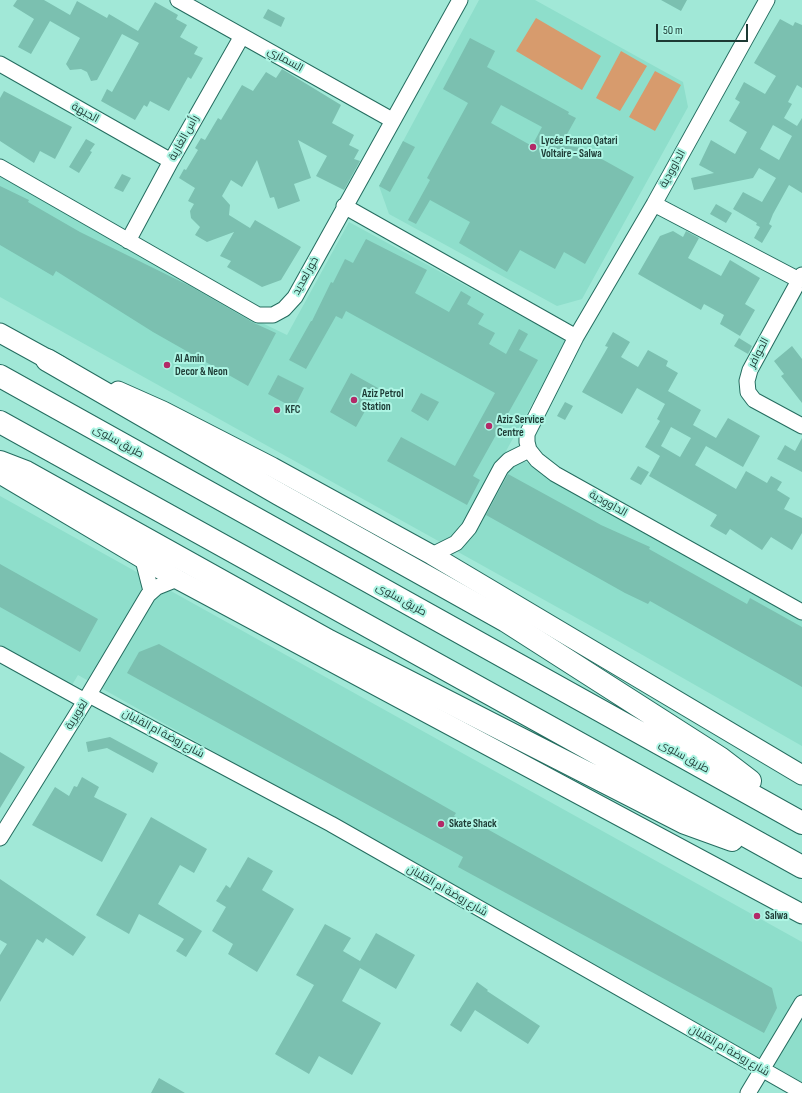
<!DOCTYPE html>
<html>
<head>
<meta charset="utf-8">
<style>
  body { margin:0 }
  #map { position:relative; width:802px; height:1093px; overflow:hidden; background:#a1e8d7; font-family:"Sofia Sans Condensed",sans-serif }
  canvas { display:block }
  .scale { position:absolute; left:656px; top:24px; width:92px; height:18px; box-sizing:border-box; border:2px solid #1d3a34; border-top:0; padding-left:5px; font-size:12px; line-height:14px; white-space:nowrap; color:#1d3a34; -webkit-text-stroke:3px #aef5e4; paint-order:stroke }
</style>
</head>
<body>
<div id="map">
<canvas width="802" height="1093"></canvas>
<div class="scale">50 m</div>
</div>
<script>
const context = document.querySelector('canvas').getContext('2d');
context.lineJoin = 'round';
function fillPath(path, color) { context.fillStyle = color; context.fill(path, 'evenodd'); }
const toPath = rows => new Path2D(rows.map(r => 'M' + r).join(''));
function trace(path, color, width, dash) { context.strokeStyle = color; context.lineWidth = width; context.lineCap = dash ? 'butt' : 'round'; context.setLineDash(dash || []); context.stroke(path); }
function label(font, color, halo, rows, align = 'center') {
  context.font = font + ' "Sofia Sans Condensed",Cairo,sans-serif'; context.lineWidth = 4; context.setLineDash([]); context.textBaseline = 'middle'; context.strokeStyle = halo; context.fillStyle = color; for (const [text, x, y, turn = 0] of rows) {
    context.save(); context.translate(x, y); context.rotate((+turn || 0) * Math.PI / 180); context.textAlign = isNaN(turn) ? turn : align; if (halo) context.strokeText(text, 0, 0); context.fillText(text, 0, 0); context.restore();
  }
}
fillPath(toPath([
  [479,0,535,0,683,82,688,107,582,299,557,306,389,214,379,186],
  [0,175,260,322,287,335,349,222,567,341,506,451,802,616,802,746,618,641,0,297],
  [0,496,802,942,802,1083,78,675,72,685,0,645]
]), '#8edecb');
fillPath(toPath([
  [536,18,601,56,582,90,516,51],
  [621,51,647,66,620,111,596,98],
  [655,71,681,85,655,131,629,117]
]), '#d79b6d');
fillPath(toPath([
  [17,0,44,0,70,15,77,1,107,18,109,14,138,31,155,2,178,15,176,19,187,25,180,37,198,47,194,54,203,58,191,79,188,77,169,111,150,101,147,107,144,105,135,120,101,101,107,89,112,92,139,43,122,34,97,80,91,81,87,72,81,69,70,70,66,64,80,38,50,21,31,54,18,47,34,19,13,6],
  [661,0,687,0,681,11],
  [268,9,285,18,281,27,263,18],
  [780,19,793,26,795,22,802,25,802,88,797,85,788,102,792,104,784,118,797,126,802,118,802,193,789,185,773,214,769,224,772,226,762,243,754,238,760,227,756,225,757,223,733,209,743,192,762,202,776,178,759,168,753,178,694,190,691,178,714,173,699,165,711,140,735,154,747,132,729,121,740,102,735,99,744,82,765,94,776,76,754,63],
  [773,125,792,136,779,160,760,149],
  [470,38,495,51,487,67,569,112,568,114,576,118,561,145,582,148,634,177,585,264,564,252,555,269,520,250,507,272,459,243,470,222,430,200,416,224,408,220,430,180,427,178,468,103,443,89],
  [501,105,542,127,532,146,491,123],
  [282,69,341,105,332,123,354,135,349,145,359,150,354,159,360,161,344,190,316,176,327,156,298,140,311,178,294,184,300,201,278,209,274,197,270,198,257,160,242,187,231,180,222,196,230,205,229,215,250,228,255,220,301,247,281,280,262,287,227,267,231,261,220,256,234,232,207,242,195,235,200,227,191,218,190,211,194,204,188,201,195,188,179,178,184,169,186,170,198,150,195,148,201,138,205,140,218,118,221,120,242,85,253,91,266,72,276,78],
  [4,91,72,127,55,159,40,151,34,163,0,141,0,98],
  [86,139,95,144,90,151,92,152,79,173,69,167],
  [403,141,415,147,390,192,379,186],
  [122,174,131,178,123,192,114,188],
  [0,186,29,200,28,202,80,232,190,286,254,323,276,333,248,386,153,332,56,271,53,276,0,245],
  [716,204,732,213,726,223,710,214],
  [673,231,683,237,686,231,699,238,688,258,721,276,730,260,760,278,745,304,755,310,740,336,720,324,724,315,704,304,701,310,638,274,660,236],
  [366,239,427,270,415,293,449,312,461,291,471,297,467,304,484,314,478,324,495,333,489,344,506,354,519,329,528,334,519,350,538,360,473,476,480,480,467,505,387,461,401,437,455,466,495,393,346,311,342,319,336,316,306,369,289,360,311,321,312,321,331,282,333,283,345,259,353,263],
  [613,332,630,342,621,357,638,367,648,350,668,361,666,366,678,373,668,391,701,410,693,425,716,438,728,418,760,436,743,467,706,446,695,465,736,489,746,471,767,483,771,476,782,482,777,490,790,498,784,509,802,518,802,533,792,550,771,537,762,550,730,529,726,535,710,526,717,515,649,476,660,456,645,447,660,421,657,419,665,404,637,388,622,414,582,392,608,347,605,346],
  [671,427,691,438,680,457,661,446],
  [739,338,752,346,748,354,734,346],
  [792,346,802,359,802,403,781,376,784,374,774,361],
  [351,373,378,388,356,427,330,412],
  [278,375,304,388,294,408,268,394],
  [421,393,439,402,428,421,411,411],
  [565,402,573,406,565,420,557,416],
  [802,438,802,472,777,459,785,445,795,451],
  [638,466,649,472,641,485,630,479],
  [508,474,601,525,650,547,649,549,747,604,750,598,802,627,802,687,650,601,648,604,625,593,486,515],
  [0,564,98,619,80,652,0,607],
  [159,644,456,813,454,816,478,829,480,825,772,988,777,1008,764,1033,458,867,463,857,127,673,139,652],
  [110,737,158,763,153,773,107,748,88,752,86,742],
  [0,752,25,767,0,808],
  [82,777,99,787,94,797,127,814,102,862,32,825,55,787,69,796,74,786,77,787],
  [151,817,207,849,194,873,180,865,158,904,202,931,186,957,176,951,184,939,139,914,129,934,96,915],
  [248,857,273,871,262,890,294,909,257,972,228,954,233,944,212,931,226,907,216,901,226,885,230,888],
  [0,879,86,937,73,956,46,938,43,943,37,939,0,1002,0,955,7,944,0,940],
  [325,924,351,938,343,951,360,961,376,933,415,955,396,989,360,968,342,1001,381,1023,352,1075,319,1056,309,1074,275,1054,314,985,296,975],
  [477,982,488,990,487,991,540,1026,528,1044,475,1010,461,1032,450,1025],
  [159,1078,185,1093,151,1093]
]), '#7bc0b0');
const minor = toPath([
  [178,0,392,120],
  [767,0,654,204,576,337,527,434,527,442,529,450,537,460,555,474,802,612],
  [0,64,171,161],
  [0,167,258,315,273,315,284,309,295,297,460,0],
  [654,204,799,280],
  [344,206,576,337],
  [128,241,171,161,242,36],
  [802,275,750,370,747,381,748,392,754,400,802,426],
  [432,555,456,543,469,528,501,468,509,460,529,450],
  [143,560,151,591],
  [0,654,85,701],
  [89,695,331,824,802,1092],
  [0,838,85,701,148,595,157,587,177,579],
  [748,1093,802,1003]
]);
const major = toPath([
  [0,333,60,366],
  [118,391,163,411,272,467,432,555,802,775],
  [0,474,177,579,802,914]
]);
const highway = toPath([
  [47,360,279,494,506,621,720,758,750,781],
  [0,376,802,823],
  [0,422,802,867],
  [0,462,26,472,329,641,685,823,732,840]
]);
trace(minor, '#246c5f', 17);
trace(major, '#246c5f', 21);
trace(highway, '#246c5f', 24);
trace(minor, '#fff', 15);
trace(major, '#fff', 19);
trace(highway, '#fff', 22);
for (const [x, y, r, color] of [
  [533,147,4,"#b32a68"],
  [167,365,4,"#b32a68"],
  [354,400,4,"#b32a68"],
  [277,410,4,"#b32a68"],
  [489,426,4,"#b32a68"],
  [441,824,4,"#b32a68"],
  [757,916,4,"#b32a68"]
]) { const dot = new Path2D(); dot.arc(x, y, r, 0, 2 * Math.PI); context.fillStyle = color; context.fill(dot); trace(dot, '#aef5e4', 1.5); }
label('11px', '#1d3a34', '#aef5e4', [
  ["السماري",285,60,29],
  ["الجبهة",85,113,29],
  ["رأس الغارية",184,138,-61],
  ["الداوودية",673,169,-61],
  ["خور لعديد",306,276,-61],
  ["الحوافر",759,353,-62],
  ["طريق سلوى",118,442,29],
  ["الداوودية",608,504,29],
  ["طريق سلوى",401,600,29],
  ["لغويرية",77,715,-58],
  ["شارع روضة ام القلبان",163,734,28],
  ["طريق سلوى",684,757,29],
  ["شارع روضة ام القلبان",447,891,30],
  ["شارع روضة ام القلبان",729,1051,30]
]);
label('bold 11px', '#1d3a34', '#aef5e4', [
  ["Lycée Franco Qatari",541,141],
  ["Voltaire - Salwa",541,154],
  ["Al Amin",175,359],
  ["Decor & Neon",175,372],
  ["Aziz Petrol",362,394],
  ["Station",362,407],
  ["KFC",285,410],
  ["Aziz Service",497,420],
  ["Centre",497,433],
  ["Skate Shack",449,824],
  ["Salwa",765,916]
], 'left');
</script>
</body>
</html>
